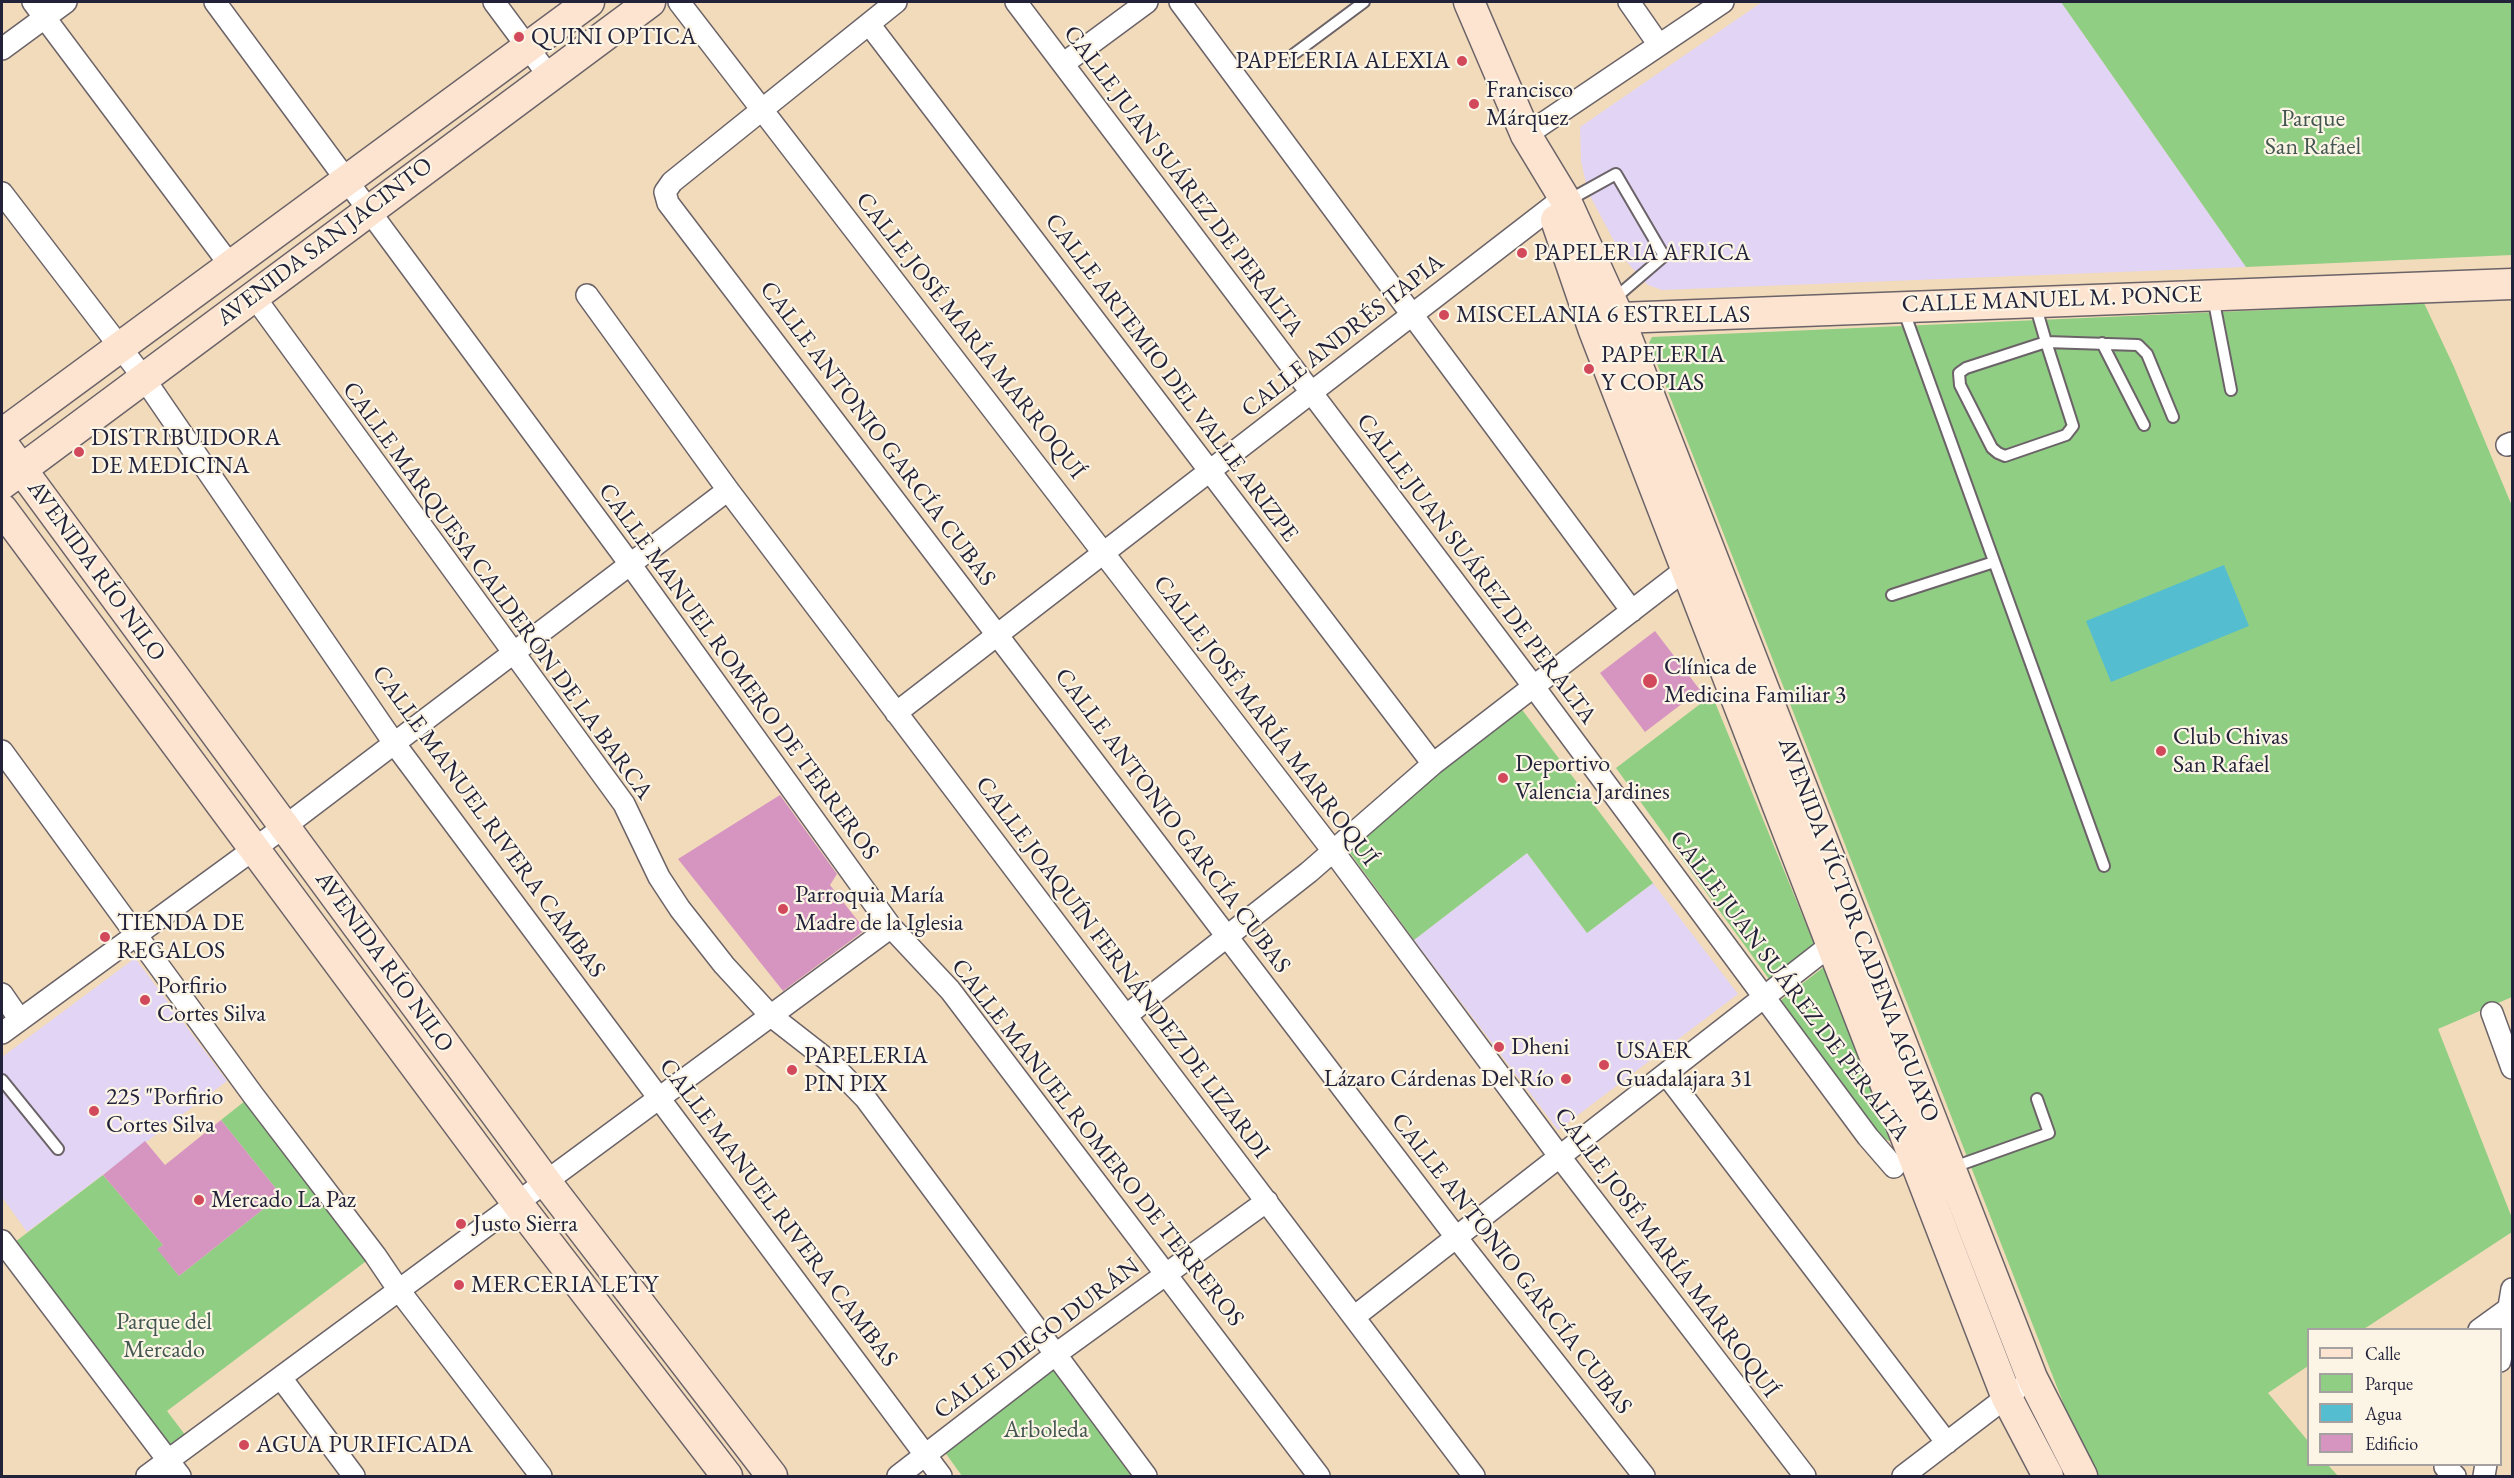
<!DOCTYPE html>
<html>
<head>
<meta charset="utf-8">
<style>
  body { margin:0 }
  #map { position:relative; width:2514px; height:1478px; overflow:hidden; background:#f2dbbb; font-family:"EB Garamond",serif }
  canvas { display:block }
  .frame { position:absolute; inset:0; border:3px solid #22223b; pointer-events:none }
  .legend { position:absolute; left:2307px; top:1328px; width:195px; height:138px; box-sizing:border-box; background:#fcf5e5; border:2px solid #a5a1a1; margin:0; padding:8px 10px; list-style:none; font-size:18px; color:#22223b }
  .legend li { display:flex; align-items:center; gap:12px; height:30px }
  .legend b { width:30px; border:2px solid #a5a1a1 }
</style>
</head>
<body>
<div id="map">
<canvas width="2514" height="1478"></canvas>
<div class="frame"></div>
<ul class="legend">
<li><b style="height:8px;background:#fde4d1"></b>Calle</li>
<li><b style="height:16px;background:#90ce84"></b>Parque</li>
<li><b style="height:16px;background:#54bed0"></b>Agua</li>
<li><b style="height:16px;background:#d695c1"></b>Edificio</li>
</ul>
</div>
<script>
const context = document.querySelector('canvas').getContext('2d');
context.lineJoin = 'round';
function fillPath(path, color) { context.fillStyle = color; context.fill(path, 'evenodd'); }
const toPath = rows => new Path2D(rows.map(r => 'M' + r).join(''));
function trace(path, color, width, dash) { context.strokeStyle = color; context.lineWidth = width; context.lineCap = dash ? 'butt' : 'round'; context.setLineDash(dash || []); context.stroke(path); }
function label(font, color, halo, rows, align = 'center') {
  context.font = font + ' "EB Garamond",serif'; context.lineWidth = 4.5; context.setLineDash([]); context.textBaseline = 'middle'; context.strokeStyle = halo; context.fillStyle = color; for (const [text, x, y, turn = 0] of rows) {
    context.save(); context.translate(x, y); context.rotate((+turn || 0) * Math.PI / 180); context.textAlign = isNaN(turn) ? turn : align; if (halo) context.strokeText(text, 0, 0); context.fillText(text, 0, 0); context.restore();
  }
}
fillPath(toPath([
  [1762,2,2061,2,2246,267,1662,290,1648,285,1623,258,1588,192,1581,161,1580,127],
  [1527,853,1587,933,1653,883,1738,994,1558,1130,1414,940],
  [135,958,227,1081,27,1232,2,1197,2,1057]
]), '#e1d4f4');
fillPath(toPath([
  [2061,2,2512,2,2512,255,2246,267],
  [2424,303,2454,367,2512,506,2512,997,2438,1029,2512,1218,2512,1232,2364,1329,2308,1330,2308,1366,2268,1393,2308,1441,2308,1464,2328,1465,2338,1476,2095,1476,2084,1456,1649,343,1652,337],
  [1712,695,1815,946,1769,979,1616,768],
  [1520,707,1653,883,1587,933,1527,853,1414,940,1347,849],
  [1825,966,1898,1145,1873,1133,1780,1001],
  [250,1097,373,1256,167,1411,189,1440,174,1451,15,1242,103,1175,163,1245,158,1249,179,1276,281,1195,221,1120],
  [1055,1364,1137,1476,962,1476,944,1451]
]), '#90ce84');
fillPath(toPath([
  [2224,565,2249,626,2111,682,2086,621]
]), '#54bed0');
fillPath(toPath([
  [1655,631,1700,690,1645,732,1600,673],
  [780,795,837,874,830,885,865,930,783,991,678,859],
  [221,1120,281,1195,179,1276,157,1249,163,1245,103,1175,145,1141,165,1165]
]), '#d695c1');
const lane = toPath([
  [1294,54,1364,2],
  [1569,200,1616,174,1664,256,1614,299],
  [2213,297,2231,390],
  [2035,304,2046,342,2073,426,2066,435,2005,456,1998,453,1992,448,1960,385,1959,373,1966,368,2046,342,2138,345,2147,354,2173,417],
  [1903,309,2104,866],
  [2102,343,2144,425],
  [1892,595,1994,562],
  [2,1080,58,1149],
  [1951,1168,2049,1133,2037,1099]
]);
const street = toPath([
  [33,2,230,265],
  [215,2,630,564,891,927,950,990,1319,1476],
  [494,2,549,76],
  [679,2,1333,851,1560,1157,1805,1476],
  [896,2,672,182,665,192,668,203,1456,1237,1644,1476],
  [1016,2,1534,687,1868,1137,1894,1167],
  [1180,2,1632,611],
  [1629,2,1659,45],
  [869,24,1433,764],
  [2,49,66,2],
  [1063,64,1147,2],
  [1526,135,1723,2],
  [2,193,143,377,394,743,941,1476],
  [253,295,624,804,659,877,680,909,724,965,770,1015,829,1061,866,1099,1146,1476],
  [587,295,728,490,1474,1476],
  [2507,445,2512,443],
  [896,713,1553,206,1565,201],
  [2,751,253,1095,375,1255,398,1289,541,1476],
  [2,994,20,1020],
  [2492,1013,2512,1068],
  [1127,1015,1309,872,1433,764,1686,569],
  [2,1033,284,827,728,490],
  [1666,1074,1947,1443],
  [2,1241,180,1476],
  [1354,1317,1841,937],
  [2479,1330,2508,1309],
  [2500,1361,2512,1289],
  [281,1378,354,1476],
  [2445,1467,2455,1476],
  [147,1476,891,927],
  [898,1476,1056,1354,1267,1201],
  [1903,1476,2017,1389],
  [2484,1476,2486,1464]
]);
const secondary = toPath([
  [1469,2,1526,135,1566,201,1619,318,2032,1378,2082,1476],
  [1556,220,1593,328,2007,1398,2048,1476],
  [1602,325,1619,318,2512,284],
  [2,434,589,2],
  [2,443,546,1182,772,1476],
  [2,484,650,2],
  [2,509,517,1203,727,1476]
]);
trace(lane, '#6b6368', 14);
trace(street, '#6b6368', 24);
trace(secondary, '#6b6368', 33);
trace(lane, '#fff', 10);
trace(street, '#fff', 21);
trace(secondary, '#fde4d1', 30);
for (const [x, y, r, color] of [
  [519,37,6,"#d1495b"],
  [1462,61,6,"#d1495b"],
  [1474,104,6,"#d1495b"],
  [1522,253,6,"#d1495b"],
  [1444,315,6,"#d1495b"],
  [1589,369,6,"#d1495b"],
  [79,452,6,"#d1495b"],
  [1650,681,8,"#d1495b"],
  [2161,751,6,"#d1495b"],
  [1503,778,6,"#d1495b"],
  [783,909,6,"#d1495b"],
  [105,937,6,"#d1495b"],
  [145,1000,6,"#d1495b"],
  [1499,1047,6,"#d1495b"],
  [1604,1065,6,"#d1495b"],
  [792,1070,6,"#d1495b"],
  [1566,1079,6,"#d1495b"],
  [94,1111,6,"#d1495b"],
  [199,1200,6,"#d1495b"],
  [461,1224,6,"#d1495b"],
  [459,1285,6,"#d1495b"],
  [244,1445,6,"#d1495b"]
]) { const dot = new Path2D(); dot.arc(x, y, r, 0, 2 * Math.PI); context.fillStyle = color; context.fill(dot); trace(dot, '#fcf5e5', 2); }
label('24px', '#22223b', '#fcf5e5', [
  ["QUINI OPTICA",531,37],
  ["PAPELERIA ALEXIA",1450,61,"right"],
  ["Francisco",1486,90],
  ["Márquez",1486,118],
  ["PAPELERIA AFRICA",1534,253],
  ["MISCELANIA 6 ESTRELLAS",1456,315],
  ["PAPELERIA",1601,355],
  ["Y COPIAS",1601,383],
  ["DISTRIBUIDORA",91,438],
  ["DE MEDICINA",91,466],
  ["Clínica de",1664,667],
  ["Medicina Familiar 3",1664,695],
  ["Club Chivas",2173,737],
  ["San Rafael",2173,765],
  ["Deportivo",1515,764],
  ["Valencia Jardines",1515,792],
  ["Parroquia María",795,895],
  ["Madre de la Iglesia",795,923],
  ["TIENDA DE",117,923],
  ["REGALOS",117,951],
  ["Porfirio",157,986],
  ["Cortes Silva",157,1014],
  ["Dheni",1511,1047],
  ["USAER",1616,1051],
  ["Guadalajara 31",1616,1079],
  ["PAPELERIA",804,1056],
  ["PIN PIX",804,1084],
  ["Lázaro Cárdenas Del Río",1554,1079,"right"],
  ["225 \"Porfirio",106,1097],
  ["Cortes Silva",106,1125],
  ["Mercado La Paz",211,1200],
  ["Justo Sierra",473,1224],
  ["MERCERIA LETY",471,1285],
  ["AGUA PURIFICADA",256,1445]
], 'left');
label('24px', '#435651', '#fcf5e5', [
  ["Parque",2313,119],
  ["San Rafael",2313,147],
  ["Parque del",164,1322],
  ["Mercado",164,1350],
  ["Arboleda",1046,1430]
]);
label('24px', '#22223b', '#fcf5e5', [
  ["CALLE JUAN SUÁREZ DE PERALTA",1183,181,53],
  ["AVENIDA SAN JACINTO",325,242,-37],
  ["CALLE MANUEL M. PONCE",2052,300,-2],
  ["CALLE JOSÉ MARÍA MARROQUÍ",970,336,52],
  ["CALLE ANDRÉS TAPIA",1343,336,-38],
  ["CALLE ARTEMIO DEL VALLE ARIZPE",1171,378,53],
  ["CALLE ANTONIO GARCÍA CUBAS",877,434,53],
  ["CALLE JUAN SUÁREZ DE PERALTA",1476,569,53],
  ["AVENIDA RÍO NILO",96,571,54],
  ["CALLE MARQUESA CALDERÓN DE LA BARCA",497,591,54],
  ["CALLE MANUEL ROMERO DE TERREROS",738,672,54],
  ["CALLE JOSÉ MARÍA MARROQUÍ",1265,721,53],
  ["CALLE ANTONIO GARCÍA CUBAS",1172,821,53],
  ["CALLE MANUEL RIVERA CAMBAS",488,822,54],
  ["AVENIDA VÍCTOR CADENA AGUAYO",1858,930,69],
  ["AVENIDA RÍO NILO",384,962,54],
  ["CALLE JOAQUÍN FERNÁNDEZ DE LIZARDI",1122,968,53],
  ["CALLE JUAN SUÁREZ DE PERALTA",1789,986,53],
  ["CALLE MANUEL ROMERO DE TERREROS",1097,1143,52],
  ["CALLE MANUEL RIVERA CAMBAS",778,1213,53],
  ["CALLE JOSÉ MARÍA MARROQUÍ",1666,1253,53],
  ["CALLE ANTONIO GARCÍA CUBAS",1511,1264,52],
  ["CALLE DIEGO DURÁN",1037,1339,-37]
]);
</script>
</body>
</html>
